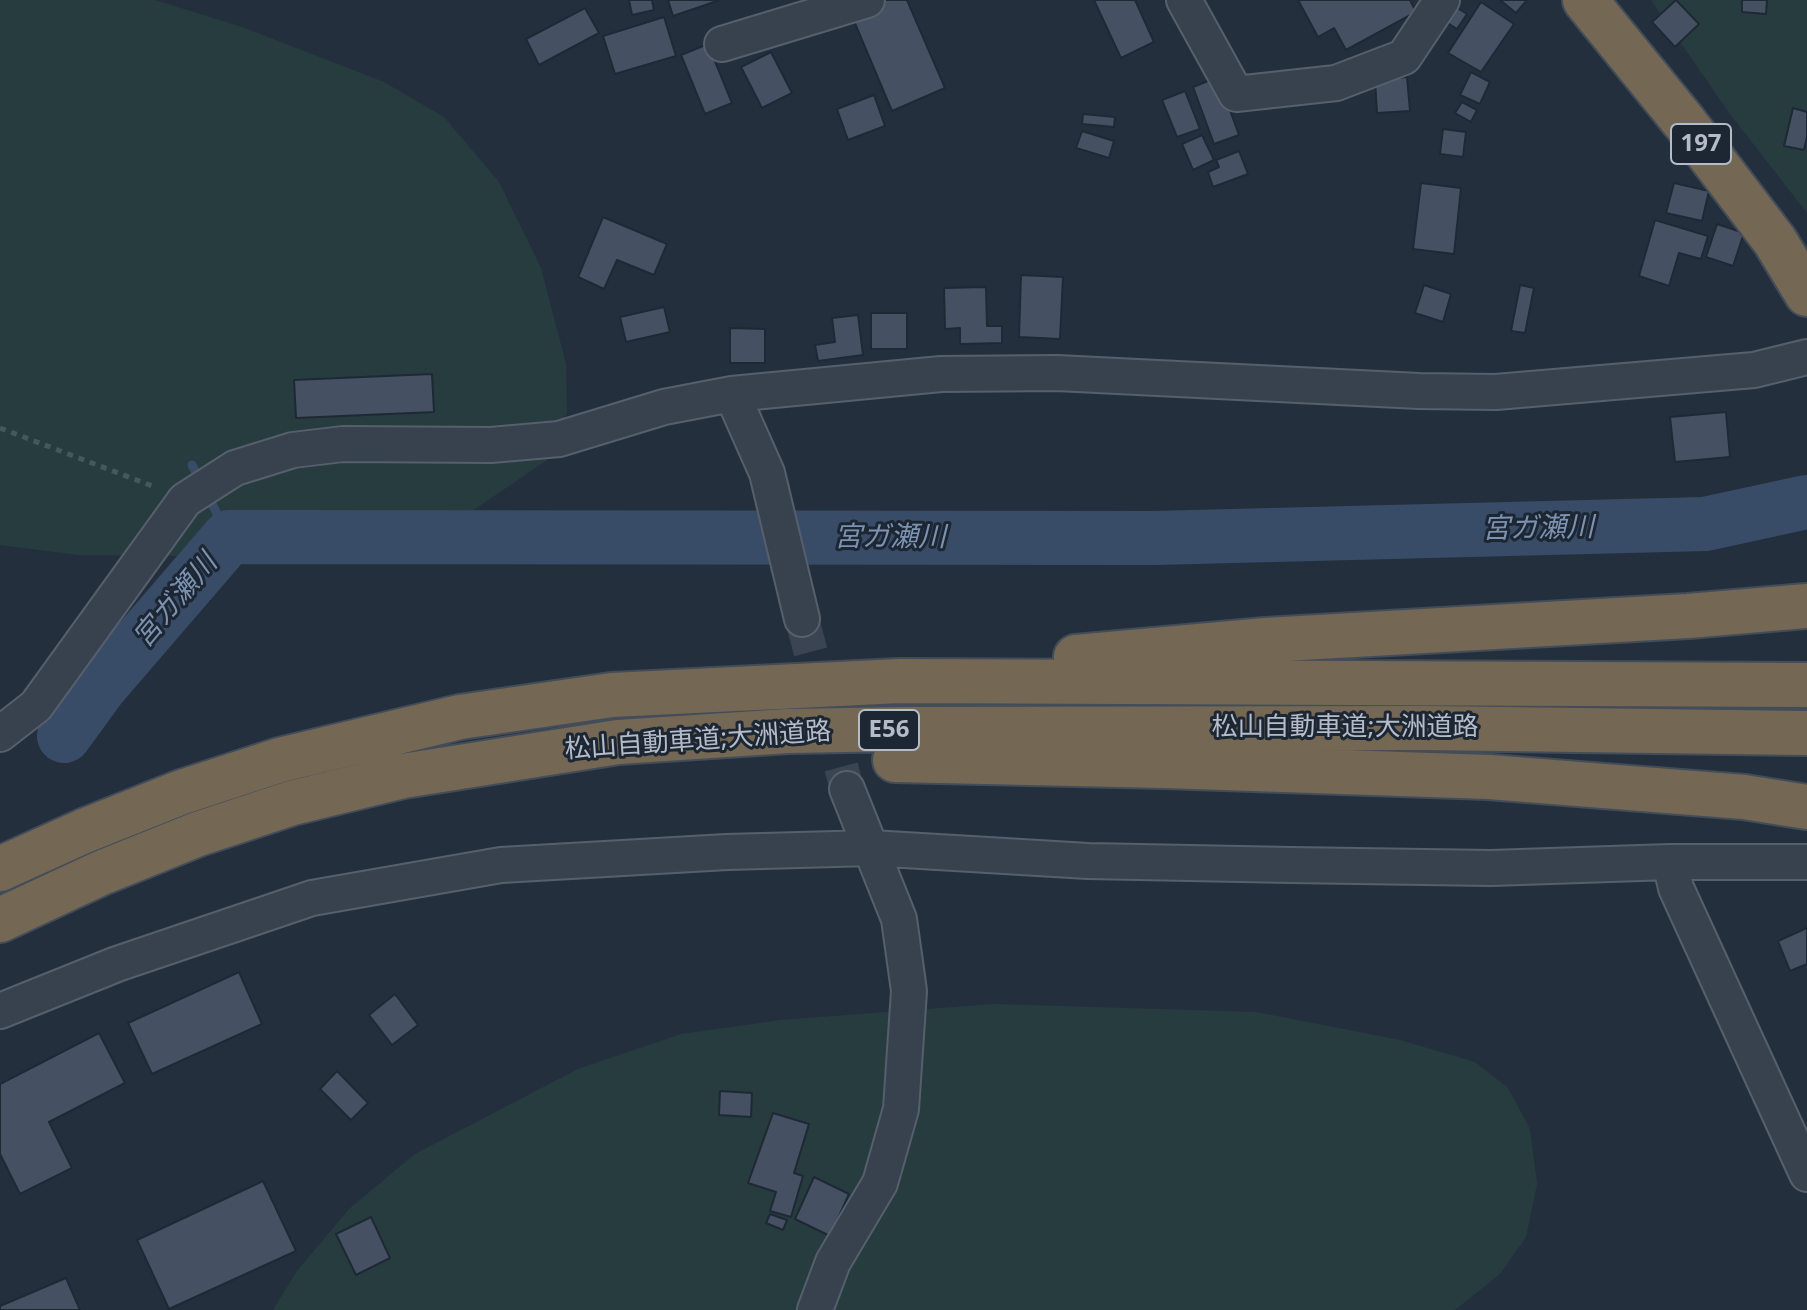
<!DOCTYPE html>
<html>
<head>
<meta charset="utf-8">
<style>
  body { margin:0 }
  canvas { display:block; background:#242f3e }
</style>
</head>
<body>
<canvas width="1807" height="1310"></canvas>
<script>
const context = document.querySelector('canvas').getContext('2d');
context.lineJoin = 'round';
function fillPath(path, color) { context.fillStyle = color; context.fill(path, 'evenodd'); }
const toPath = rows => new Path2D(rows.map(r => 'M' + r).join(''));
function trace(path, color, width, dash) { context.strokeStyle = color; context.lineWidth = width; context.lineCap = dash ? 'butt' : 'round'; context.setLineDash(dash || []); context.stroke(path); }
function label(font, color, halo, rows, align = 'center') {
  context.font = font + ' "Noto Sans","Noto Sans JP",sans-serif'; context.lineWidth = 6; context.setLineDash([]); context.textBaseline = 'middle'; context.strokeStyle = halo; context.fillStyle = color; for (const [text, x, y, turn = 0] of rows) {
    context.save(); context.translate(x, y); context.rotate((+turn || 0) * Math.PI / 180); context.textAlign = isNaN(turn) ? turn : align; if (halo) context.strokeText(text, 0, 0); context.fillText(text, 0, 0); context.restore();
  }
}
fillPath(toPath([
  [0,0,155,0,242,27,384,82,444,117,499,182,541,268,566,364,567,413,547,460,459,520,407,536,353,547,296,547,196,556,79,555,0,545],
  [1651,0,1807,0,1807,213,1730,114],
  [994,1004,1256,1012,1400,1040,1475,1062,1508,1088,1530,1129,1537,1184,1526,1237,1500,1274,1455,1310,273,1310,297,1271,349,1209,415,1154,578,1069,681,1034,781,1020]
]), '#263c3f');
trace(toPath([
  [192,465,229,537]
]), '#394c67', 9);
trace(toPath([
  [64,736,99,688,229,537,1154,538,1705,524,1807,502]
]), '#394c67', 54);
const building = toPath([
  [629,0,652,0,654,10,632,15,629,0],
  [668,0,720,0,673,16,668,0],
  [883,0,907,0,945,88,892,111,851,14,883,0],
  [1094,0,1135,0,1154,42,1121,58,1094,0],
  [1298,0,1410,0,1416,12,1346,50,1334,28,1318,37,1298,0],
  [1500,0,1527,0,1516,13,1500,0],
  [1676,0,1699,24,1675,47,1652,22,1676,0],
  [1742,0,1767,0,1766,14,1742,12,1742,0],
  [1481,2,1514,24,1481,72,1448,53,1481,2],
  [1456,7,1467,14,1457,29,1446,22,1456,7],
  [585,8,599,33,539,65,526,39,585,8],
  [664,17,676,56,615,74,603,36,664,17],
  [708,44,732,103,705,114,681,55,708,44],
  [771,52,792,93,762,108,741,67,771,52],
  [1471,72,1490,82,1480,104,1460,95,1471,72],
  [1218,77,1239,135,1214,144,1193,87,1218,77],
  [1407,77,1410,111,1377,113,1375,80,1407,77],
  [1185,91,1200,129,1177,137,1162,100,1185,91],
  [874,95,885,126,848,140,837,109,874,95],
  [1462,102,1477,110,1471,122,1455,113,1462,102],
  [1793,108,1807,112,1807,137,1804,150,1784,146,1793,108],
  [1083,114,1115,117,1114,127,1082,124,1083,114],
  [1443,129,1466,132,1463,157,1440,154,1443,129],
  [1082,131,1114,141,1109,158,1076,148,1082,131],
  [1202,135,1214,160,1193,170,1182,144,1202,135],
  [1239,151,1248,174,1213,187,1208,172,1219,167,1216,160,1239,151],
  [1421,183,1461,188,1454,254,1413,249,1421,183],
  [1674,183,1709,191,1702,221,1666,213,1674,183],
  [603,217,667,244,654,275,617,260,604,289,578,277,603,217],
  [1655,220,1708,236,1701,259,1679,253,1669,286,1639,276,1655,220],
  [1717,224,1744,233,1733,266,1706,257,1717,224],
  [1021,275,1063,277,1060,339,1019,337,1021,275],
  [1424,285,1451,294,1443,322,1415,313,1424,285],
  [1520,285,1534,288,1525,333,1511,331,1520,285],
  [986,287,987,326,1002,326,1002,343,960,344,960,328,945,329,944,288,986,287],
  [664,307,670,332,626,342,620,317,664,307],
  [871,313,907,313,907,349,871,349,871,313],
  [858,315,863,355,818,361,815,345,835,342,832,318,858,315],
  [730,328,765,329,765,363,730,363,730,328],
  [432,374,434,412,296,418,294,380,432,374],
  [1726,412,1730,457,1675,462,1670,417,1726,412],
  [1807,928,1807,964,1790,971,1778,941,1807,928],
  [239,972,262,1024,152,1074,128,1023,239,972],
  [395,994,418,1025,392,1045,369,1015,395,994],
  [99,1033,125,1083,49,1122,72,1168,20,1194,0,1154,0,1084,99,1033],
  [337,1071,368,1103,351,1120,320,1089,337,1071],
  [720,1091,752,1093,751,1117,719,1115,720,1091],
  [773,1113,809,1124,794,1173,803,1176,791,1217,770,1211,776,1192,748,1183,773,1113],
  [814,1177,849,1194,830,1236,795,1219,814,1177],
  [263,1181,296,1251,169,1309,137,1240,263,1181],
  [770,1214,787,1220,783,1230,766,1223,770,1214],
  [371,1217,390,1258,356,1275,336,1234,371,1217],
  [66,1278,80,1310,0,1310,0,1306,66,1278]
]);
fillPath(building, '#455162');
trace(building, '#1f2835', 2);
trace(toPath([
  [802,619,847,789]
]), '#3a4453', 34, [34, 17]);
const street = toPath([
  [1184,0,1236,94,1336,83,1404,57,1442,0],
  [722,44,867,0],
  [732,394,767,473,802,619],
  [0,734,36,706,185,500,235,468,293,450,343,444,491,445,559,439,664,407,732,394,941,374,1057,373,1419,391,1496,392,1754,370,1807,357],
  [1670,862,1676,888,1807,1174],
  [0,1011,117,964,312,898,501,865,727,852,871,848,1088,861,1291,865,1491,868,1670,862,1807,862],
  [815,1310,833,1262,880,1183,901,1109,909,991,899,919,847,789]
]);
const highway = toPath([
  [1585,0,1685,123,1775,241,1807,294],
  [1076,657,1266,640,1688,616,1807,606],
  [895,760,1165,766,1489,777,1744,797,1807,807],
  [0,869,84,831,182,792,280,760,460,717,612,695,900,681,1807,685],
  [0,920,101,873,198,834,292,803,403,776,618,742,788,731,904,729,1427,728,1807,733]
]);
trace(street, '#565f6c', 38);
trace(highway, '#434c59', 48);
trace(toPath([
  [0,428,155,487]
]), '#44595c', 5, [6, 6]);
trace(street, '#38414e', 34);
trace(highway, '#746855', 44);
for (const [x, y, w] of [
  [1701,144,60],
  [889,730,60]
]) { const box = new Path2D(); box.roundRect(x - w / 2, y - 20, w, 40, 6); context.fillStyle = '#1d2633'; context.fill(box); trace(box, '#b4bcc9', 2); }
label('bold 24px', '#b4bcc9', null, [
  ["197",1701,144],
  ["E56",889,730]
]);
label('26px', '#b4bcc9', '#1d2633', [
  ["松山自動車道;大洲道路",1345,728],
  ["松山自動車道;大洲道路",698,741,-4]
]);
label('italic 28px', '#7c92b1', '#1d2633', [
  ["宮ガ瀬川",1538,529,-1],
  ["宮ガ瀬川",890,538],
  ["宮ガ瀬川",176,601,-50]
]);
</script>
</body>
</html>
